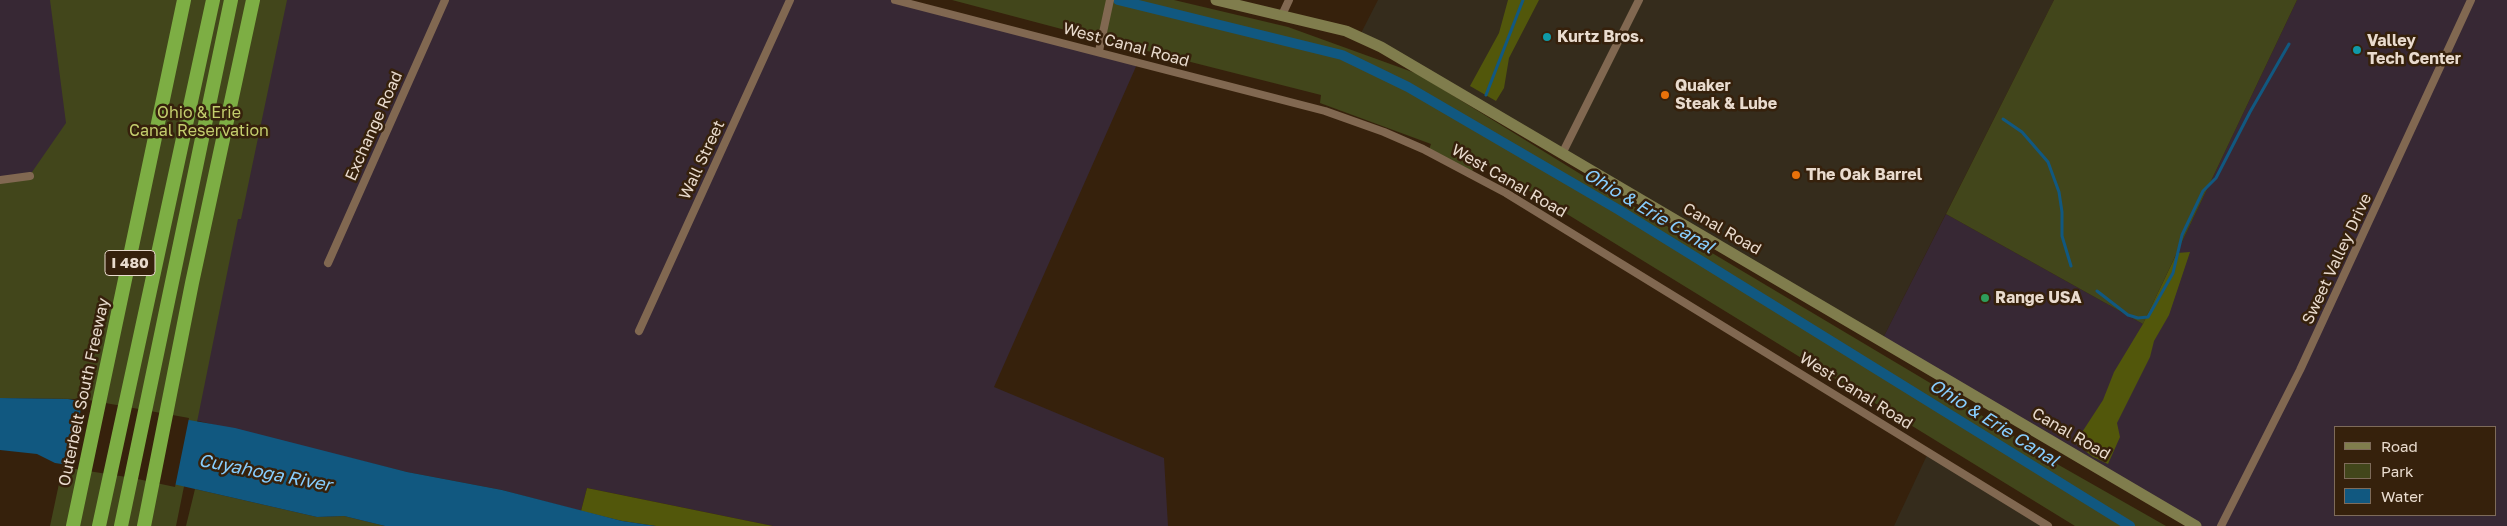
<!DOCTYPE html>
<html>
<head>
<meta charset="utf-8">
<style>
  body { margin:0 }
  #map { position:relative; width:2507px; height:526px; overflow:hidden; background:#36210c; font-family:"Golos Text",sans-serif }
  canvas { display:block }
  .legend { position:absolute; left:2334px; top:426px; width:162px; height:90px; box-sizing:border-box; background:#36210c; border:1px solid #7e6b5a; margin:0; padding:6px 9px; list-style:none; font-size:15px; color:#e9dbce }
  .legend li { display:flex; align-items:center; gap:10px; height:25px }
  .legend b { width:25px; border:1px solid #7e6b5a }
</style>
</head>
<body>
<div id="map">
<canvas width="2507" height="526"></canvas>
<ul class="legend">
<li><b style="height:6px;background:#807d4d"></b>Road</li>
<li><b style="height:14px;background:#42461b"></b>Park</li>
<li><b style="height:14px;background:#115880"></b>Water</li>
</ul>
</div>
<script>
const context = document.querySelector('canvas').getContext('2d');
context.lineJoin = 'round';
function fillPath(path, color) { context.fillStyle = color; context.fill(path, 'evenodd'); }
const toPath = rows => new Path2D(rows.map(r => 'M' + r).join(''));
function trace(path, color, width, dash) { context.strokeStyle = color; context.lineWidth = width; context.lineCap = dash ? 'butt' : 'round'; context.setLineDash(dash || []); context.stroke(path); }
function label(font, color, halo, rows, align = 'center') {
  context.font = font + ' "Golos Text",sans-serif'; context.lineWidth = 5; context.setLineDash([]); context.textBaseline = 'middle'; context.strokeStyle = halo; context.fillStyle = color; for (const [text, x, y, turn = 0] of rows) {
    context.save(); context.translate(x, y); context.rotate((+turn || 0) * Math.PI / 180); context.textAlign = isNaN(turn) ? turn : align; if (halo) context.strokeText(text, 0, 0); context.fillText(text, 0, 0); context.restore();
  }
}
fillPath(toPath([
  [1378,0,2054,0,1881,342,1359,37],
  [1928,453,2046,526,1894,526]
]), '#352c1c');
fillPath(toPath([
  [0,0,162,0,0,398],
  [255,0,895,0,1138,62,994,387,1164,458,1168,526,773,526,587,488,581,511,502,490,407,472,166,413],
  [2297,0,2507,0,2507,526,2196,526,1881,342,1946,214,2143,324],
  [2336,427,2496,427,2496,515,2336,515]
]), '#372834');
fillPath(toPath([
  [50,0,287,0,241,219,238,219,176,526,50,526,77,399,0,398,0,180,30,175,66,123],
  [952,0,1174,0,1288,27,1418,74,1608,191,1947,393,2057,464,2166,526,2075,526,1479,160,1471,173,1429,150,1431,144,1320,103,1321,95,1104,40,1089,31,1088,36],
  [2054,0,2297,0,2143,324,1946,214],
  [195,489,317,517,344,516,385,526,186,526]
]), '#42461b');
fillPath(toPath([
  [1508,0,1539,0,1509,58,1504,88,1496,101,1470,86,1499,33],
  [2190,252,2169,315,2154,341,2150,357,2117,423,2120,437,2108,464,2093,457,2075,443,2103,400,2114,372,2143,324,2177,253],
  [587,488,773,526,656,526,622,521,581,511]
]), '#52570b');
fillPath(toPath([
  [0,398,68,399,235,428,407,472,502,490,622,521,656,526,385,526,344,516,317,517,134,475,55,463,37,454,0,450]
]), '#115880');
fillPath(toPath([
  [83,399,189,418,175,487,133,478,69,468]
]), '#36210c');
trace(toPath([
  [1486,95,1523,0],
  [2003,119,2022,132,2048,162,2059,192,2062,212,2062,236,2071,266],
  [2097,291,2128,315,2138,318,2148,317,2173,273,2182,235,2203,191,2216,178,2250,112,2289,44]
]), '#115880', 3);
trace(toPath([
  [1118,0,1342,55,1408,87,1619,210,2130,526]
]), '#115880', 10);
trace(toPath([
  [895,0,1325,111,1384,132,1423,149,1506,193,2048,526],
  [1282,15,1289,0],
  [1099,51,1110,0],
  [1562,154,1639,0],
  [0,180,30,176],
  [328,263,445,0],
  [639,331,790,0],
  [2221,526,2300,370,2471,0]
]), '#816851', 8);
trace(toPath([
  [1216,0,1346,31,1381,47,2196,526]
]), '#807d4d', 11);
trace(toPath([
  [73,526,184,0],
  [99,526,213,0],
  [121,526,231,0],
  [144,526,192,283,253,0]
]), '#7dae44', 14);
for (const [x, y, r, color] of [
  [1547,37,5,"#0f9aa8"],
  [2357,50,5,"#0f9aa8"],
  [1665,95,5,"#e8710a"],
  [1796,175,5,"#e8710a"],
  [1985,298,5,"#2e9e5b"]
]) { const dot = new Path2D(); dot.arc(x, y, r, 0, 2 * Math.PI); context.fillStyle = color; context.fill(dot); trace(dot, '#36210c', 2); }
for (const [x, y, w] of [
  [130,263,50]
]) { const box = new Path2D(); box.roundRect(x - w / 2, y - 12.5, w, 25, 4); context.fillStyle = '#36210c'; context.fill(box); trace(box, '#e9dbce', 1); }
label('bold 15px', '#e9dbce', null, [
  ["I 480",130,263]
]);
label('bold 16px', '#e9dbce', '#36210c', [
  ["Kurtz Bros.",1557,37],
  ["Valley",2367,41],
  ["Tech Center",2367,59],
  ["Quaker",1675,86],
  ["Steak & Lube",1675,104],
  ["The Oak Barrel",1806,175],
  ["Range USA",1995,298]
], 'left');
label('16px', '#e9dbce', '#36210c', [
  ["West Canal Road",1126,45,15],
  ["Exchange Road",374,126,-66],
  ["Wall Street",702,160,-65],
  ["West Canal Road",1509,181,30],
  ["Canal Road",1722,229,30],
  ["Sweet Valley Drive",2337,259,-65],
  ["West Canal Road",1856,391,32],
  ["Outerbelt South Freeway",84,392,-78],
  ["Canal Road",2071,434,30]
]);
label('16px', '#c4ce6d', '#36210c', [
  ["Ohio & Erie",199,113],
  ["Canal Reservation",199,131]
]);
label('italic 18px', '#87cdfe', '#36210c', [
  ["Ohio & Erie Canal",1649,211,31],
  ["Ohio & Erie Canal",1994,423,32],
  ["Cuyahoga River",265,473,11]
]);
</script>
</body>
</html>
